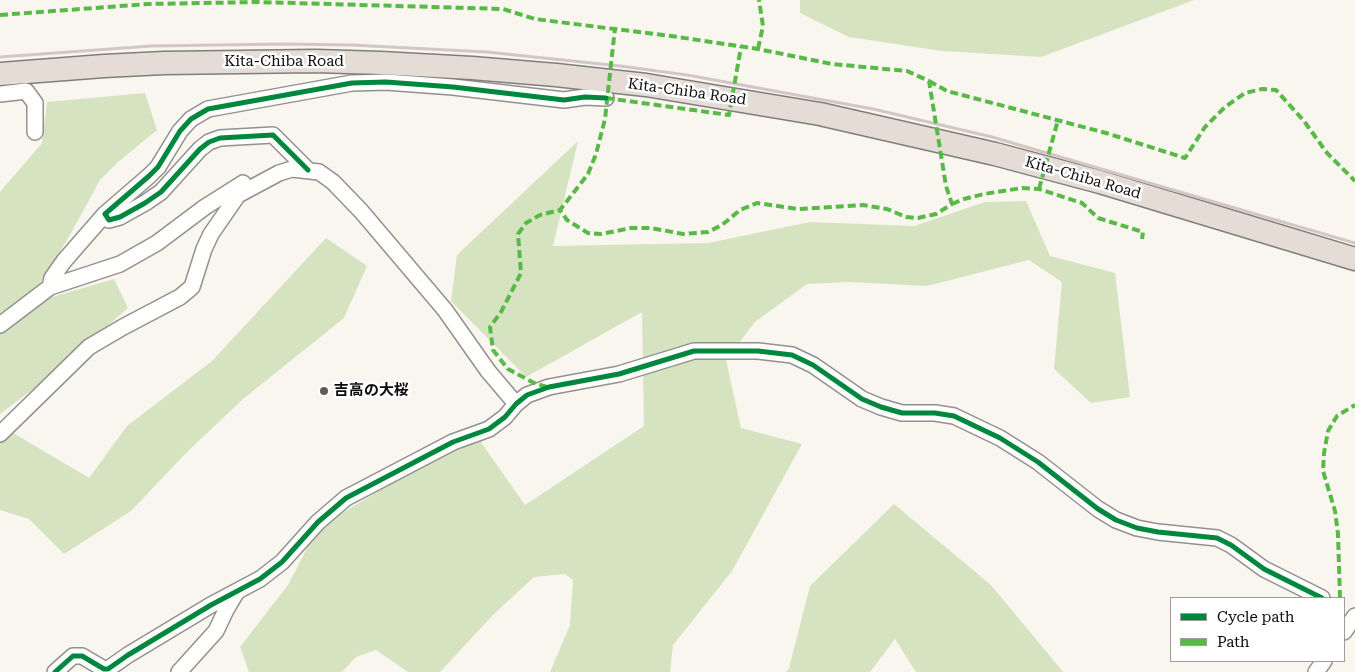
<!DOCTYPE html>
<html>
<head>
<meta charset="utf-8">
<style>
  body { margin:0 }
  #map { position:relative; width:1355px; height:672px; overflow:hidden; background:#f9f6ef; font-family:"Roboto Serif",serif }
  canvas { display:block }
  .legend { position:absolute; left:1170px; top:597px; width:175px; height:65px; box-sizing:border-box; background:#fff; border:1px solid #9d9d9d; margin:0; padding:6px 9px; list-style:none; font-size:15px; color:#0b0b0b }
  .legend li { display:flex; align-items:center; gap:10px; height:25px }
  .legend b { width:25px; border:1px solid #9d9d9d }
</style>
</head>
<body>
<div id="map">
<canvas width="1355" height="672"></canvas>
<ul class="legend">
<li><b style="height:6px;background:#00873e"></b>Cycle path</li>
<li><b style="height:6px;background:#58b947"></b>Path</li>
</ul>
</div>
<script>
const context = document.querySelector('canvas').getContext('2d');
context.lineJoin = 'round';
function fillPath(path, color) { context.fillStyle = color; context.fill(path, 'evenodd'); }
const toPath = rows => new Path2D(rows.map(r => 'M' + r).join(''));
function trace(path, color, width, dash) { context.strokeStyle = color; context.lineWidth = width; context.lineCap = dash ? 'butt' : 'round'; context.setLineDash(dash || []); context.stroke(path); }
function label(font, color, halo, rows, align = 'center') {
  context.font = font + ' "Roboto Serif","Noto Sans JP",serif'; context.lineWidth = 5; context.setLineDash([]); context.textBaseline = 'middle'; context.strokeStyle = halo; context.fillStyle = color; for (const [text, x, y, turn = 0] of rows) {
    context.save(); context.translate(x, y); context.rotate((+turn || 0) * Math.PI / 180); context.textAlign = isNaN(turn) ? turn : align; if (halo) context.strokeText(text, 0, 0); context.fillText(text, 0, 0); context.restore();
  }
}
fillPath(toPath([
  [800,0,1194,0,1041,57,942,51,849,37,800,13],
  [145,93,157,130,118,162,100,180,71,233,38,287,42,300,114,279,128,308,48,378,0,414,0,192,42,143,47,102],
  [578,141,553,246,708,243,810,222,914,226,985,202,1026,201,1050,256,1115,273,1130,397,1091,403,1054,369,1062,282,1029,260,927,286,849,282,807,284,755,322,726,360,741,428,802,444,732,571,673,645,670,672,550,672,570,625,573,580,565,574,534,577,494,614,440,672,408,672,376,650,356,657,342,672,249,672,240,647,288,585,318,527,396,481,478,438,525,505,644,426,642,312,526,377,451,301,457,255],
  [326,238,367,266,344,318,243,399,186,453,131,511,64,554,29,519,0,510,0,425,89,478,127,426,212,361],
  [894,504,991,585,1063,672,916,672,895,639,870,672,786,672,789,668,810,586]
]), '#d6e3c0');
const minor = toPath([
  [0,94,26,91,35,103,35,132],
  [308,170,273,135,220,138,209,142,200,149,161,192,145,203,120,217,109,220,105,214,149,176,158,167,180,131,191,119,208,109,352,83,386,82,453,87,564,100,585,97,606,98],
  [50,287,52,278,64,261,105,214],
  [0,325,50,287,120,264,157,243,205,207,243,183],
  [0,434,89,347,123,327,180,297,192,287,204,249,211,234,238,195,279,173,292,169,319,172,333,182,361,211,445,310,488,371,516,404],
  [1344,632,1355,616],
  [55,672,73,656,82,656,104,669,108,669,128,655,211,605,260,579,282,562,318,522,346,498,453,442,489,429,505,417,516,404,527,395,549,387,619,374,694,351,758,351,792,355,813,365,862,399,881,407,902,413,935,413,954,416,1000,438,1038,462,1098,509,1116,520,1137,528,1158,532,1217,538,1231,545,1264,569,1322,598],
  [179,672,216,631,226,610,236,593],
  [1316,672,1324,661]
]);
const highway = toPath([
  [0,74,104,66,164,63,316,61,381,63,472,68,556,75,646,85,820,114,995,154,1100,182,1355,259]
]);
trace(minor, '#92918e', 18);
trace(highway, '#7f7e7b', 25);
trace(minor, '#fefefd', 15);
trace(highway, '#e6dcd6', 22);
trace(toPath([
  [0,57,151,46,285,44,352,45,487,52,620,66,687,75,873,109,992,137,1355,243]
]), '#d4c6c6', 3);
trace(toPath([
  [0,15,148,4,258,2,503,9,535,19,678,37,758,49,832,64,907,71,929,81,946,186,952,204,936,214,918,218,906,217,887,209,863,205,798,209,757,203,740,210,722,225,708,232,683,234,651,228,631,228,601,234,588,233,567,220,560,210],
  [758,49,763,26,759,0],
  [929,81,947,91,1106,133,1185,158,1205,127,1225,107,1245,93,1262,89,1276,90,1304,121,1327,153,1355,181],
  [606,98,729,115,741,47],
  [1039,189,1058,120],
  [952,204,964,199,984,194,1022,188,1039,189,1082,203,1098,218,1143,232,1142,239],
  [547,387,534,383,508,369,493,350,490,327,501,312,521,273,518,234,526,223,540,215,560,210,588,174,596,154,605,119,615,28],
  [1340,598,1338,534,1335,511,1323,471,1324,453,1328,431,1337,416,1355,405]
]), '#58b947', 4, [8, 4]);
trace(toPath([
  [308,170,273,135,220,138,209,142,200,149,161,192,145,203,120,217,109,220,105,214,149,176,158,167,180,131,191,119,208,109,352,83,386,82,453,87,564,100,585,97,606,98],
  [55,672,73,656,82,656,104,669,108,669,128,655,211,605,260,579,282,562,318,522,346,498,453,442,489,429,505,417,516,404,527,395,549,387,619,374,694,351,758,351,792,355,813,365,862,399,881,407,902,413,935,413,954,416,1000,438,1038,462,1098,509,1116,520,1137,528,1158,532,1217,538,1231,545,1264,569,1322,598]
]), '#00873e', 5);
for (const [x, y, r, color] of [
  [324,391,5,"#5e5d5b"]
]) { const dot = new Path2D(); dot.arc(x, y, r, 0, 2 * Math.PI); context.fillStyle = color; context.fill(dot); trace(dot, '#fff', 2); }
label('15px', '#0b0b0b', '#fff', [
  ["Kita-Chiba Road",284,62],
  ["Kita-Chiba Road",687,92,8],
  ["Kita-Chiba Road",1083,178,16]
]);
label('bold 15px', '#0b0b0b', '#fff', [
  ["吉高の大桜",334,391]
], 'left');
</script>
</body>
</html>
